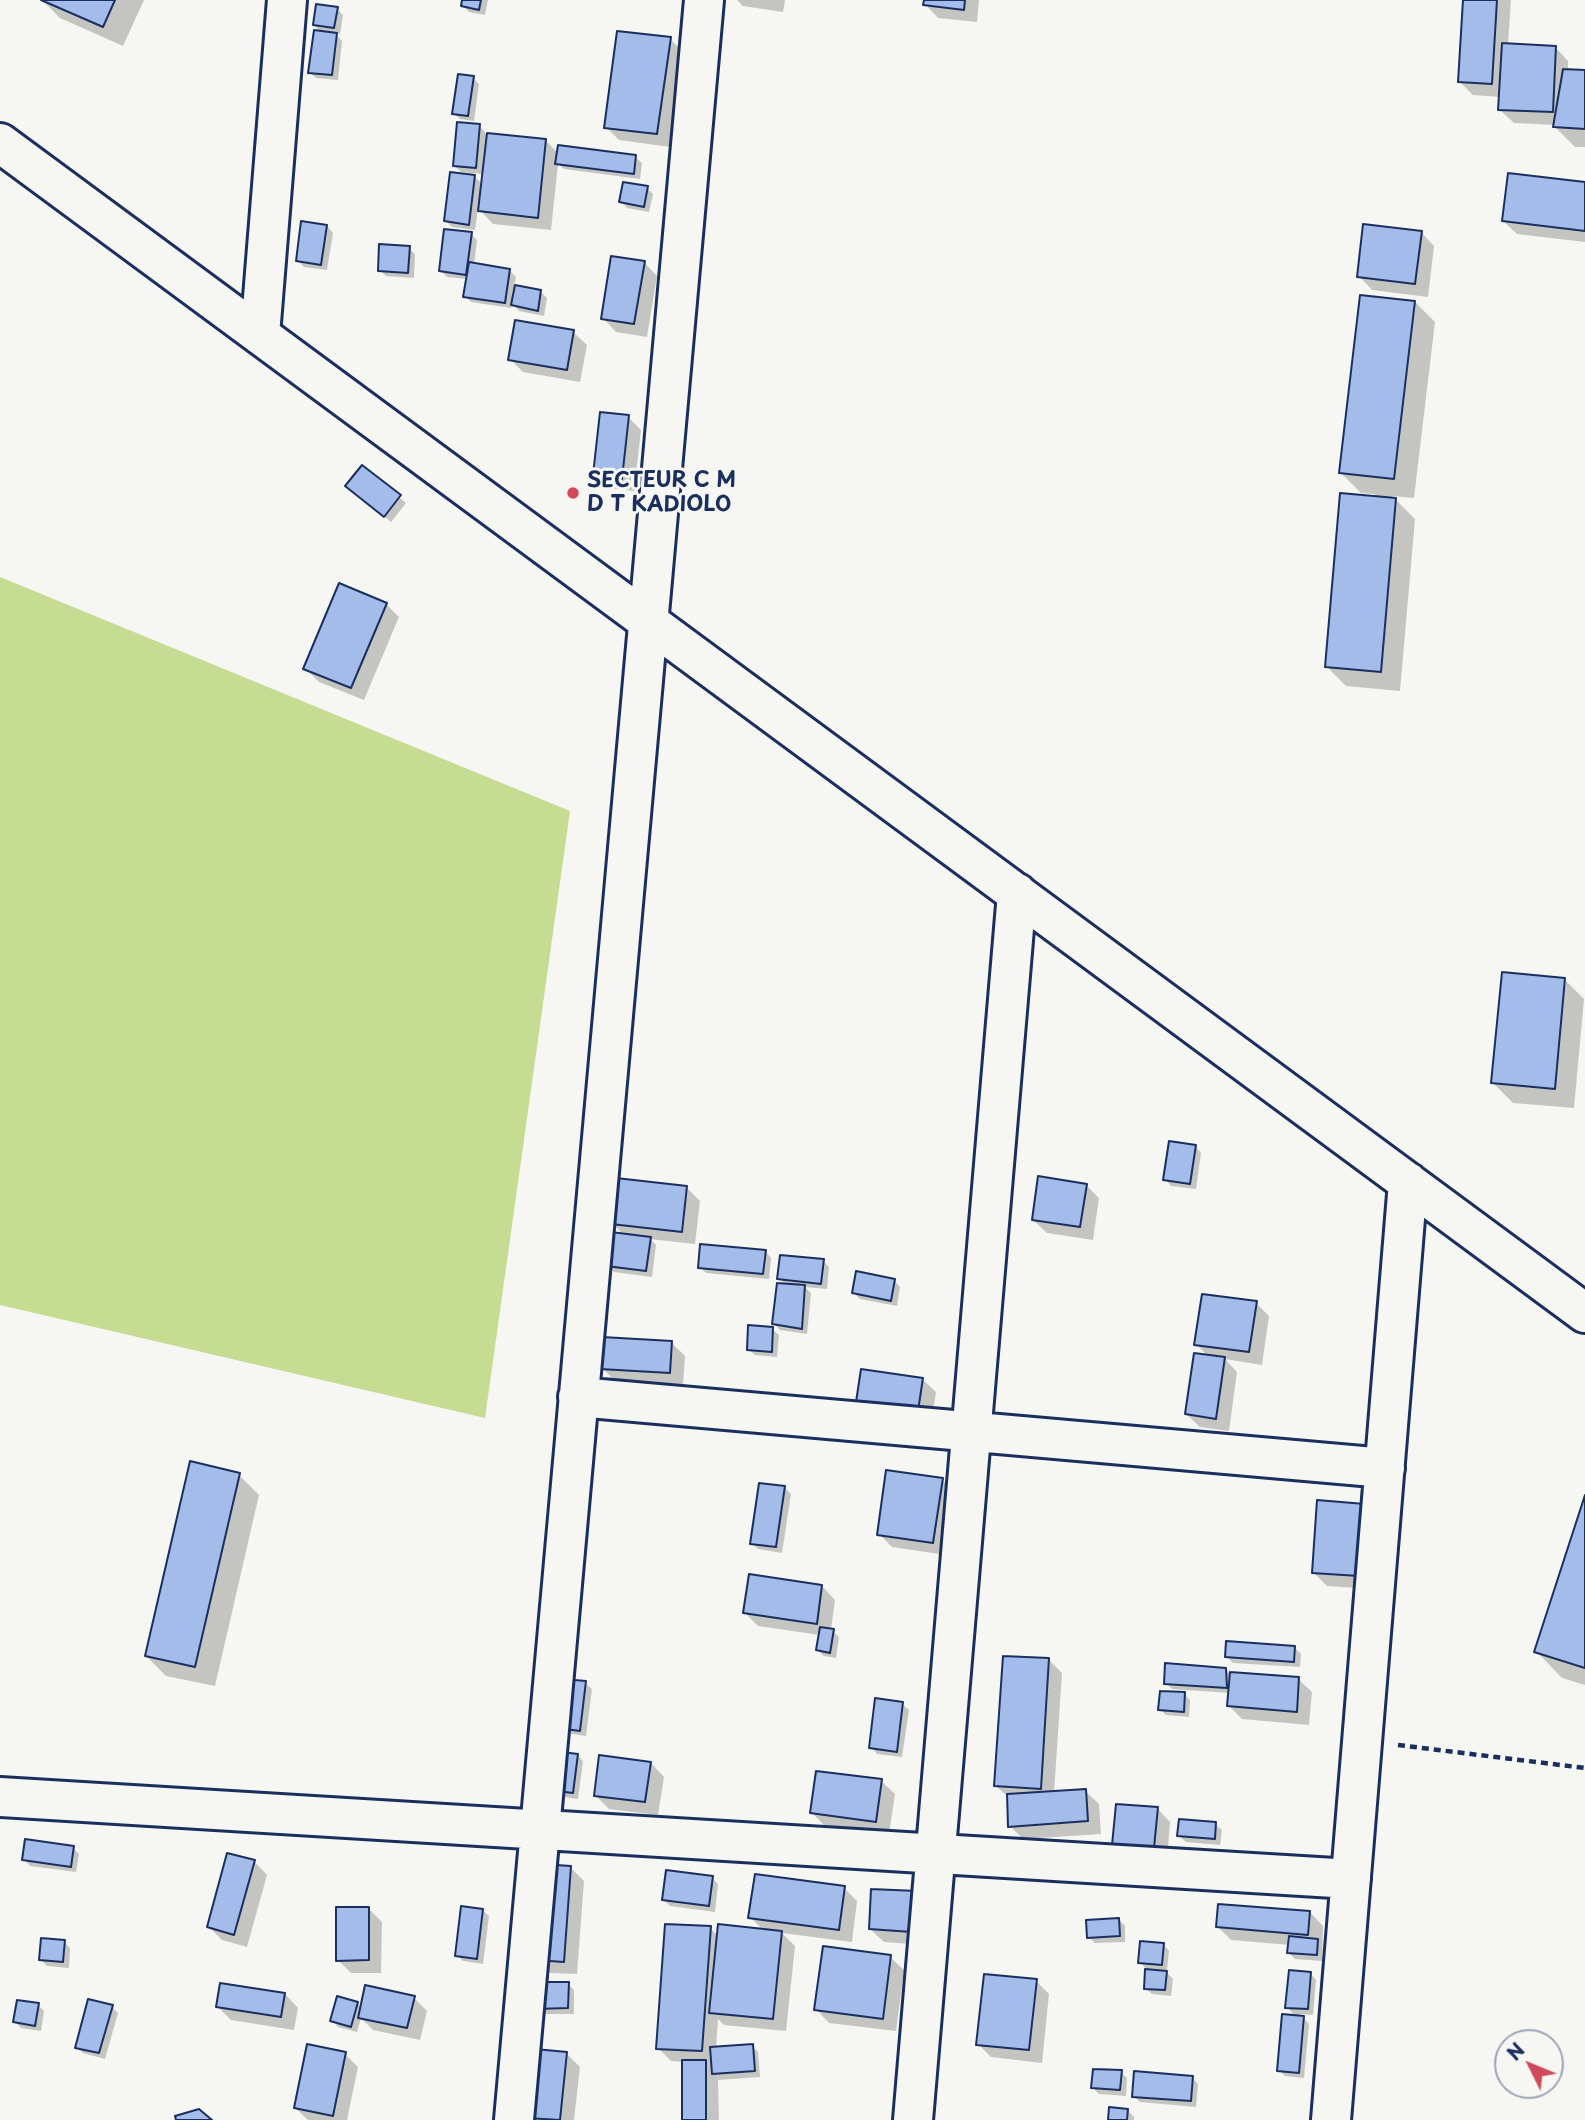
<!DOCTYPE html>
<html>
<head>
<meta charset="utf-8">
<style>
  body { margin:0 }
  #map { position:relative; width:1585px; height:2120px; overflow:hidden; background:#f6f6f2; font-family:"Playpen Sans",sans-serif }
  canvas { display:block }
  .north { position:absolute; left:1494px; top:2029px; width:70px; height:70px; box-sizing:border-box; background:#f6f6f2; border:2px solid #9ea6b7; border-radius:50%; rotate:313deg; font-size:19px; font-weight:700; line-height:28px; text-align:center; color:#1b2f5e }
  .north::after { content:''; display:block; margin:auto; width:24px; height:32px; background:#d1495b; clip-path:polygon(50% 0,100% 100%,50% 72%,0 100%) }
</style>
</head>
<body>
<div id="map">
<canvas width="1585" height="2120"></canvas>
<div class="north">N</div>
</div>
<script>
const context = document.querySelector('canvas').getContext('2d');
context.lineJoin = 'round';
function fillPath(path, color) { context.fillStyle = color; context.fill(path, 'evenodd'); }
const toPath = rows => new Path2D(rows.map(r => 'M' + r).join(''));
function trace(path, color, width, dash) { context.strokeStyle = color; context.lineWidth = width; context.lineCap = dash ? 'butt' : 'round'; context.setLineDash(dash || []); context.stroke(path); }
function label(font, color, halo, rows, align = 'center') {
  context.font = font + ' "Playpen Sans",sans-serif'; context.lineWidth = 6; context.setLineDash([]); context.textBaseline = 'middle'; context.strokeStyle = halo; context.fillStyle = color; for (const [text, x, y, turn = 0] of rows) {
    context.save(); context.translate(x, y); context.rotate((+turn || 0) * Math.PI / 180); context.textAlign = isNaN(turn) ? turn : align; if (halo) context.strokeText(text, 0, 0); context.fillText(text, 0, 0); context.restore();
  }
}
fillPath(toPath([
  [0,577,570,811,485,1418,0,1305]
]), '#c5dc92');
fillPath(toPath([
  [42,0,144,0,123,46,60,18],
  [464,0,488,0,485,15,469,12,463,6],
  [737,0,785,0,783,12,743,6],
  [925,0,979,0,977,22,938,18,925,4],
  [1465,0,1511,0,1508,45,1555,47,1568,61,1568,71,1585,72,1585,147,1575,147,1555,127,1556,125,1514,123,1500,110,1501,97,1473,95,1460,82],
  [337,9,343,15,340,34,335,33,342,41,338,80,316,78,310,72,322,33,314,25],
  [670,39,683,52,670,147,619,140,606,127],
  [473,78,479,84,474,121,460,119,453,113],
  [479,126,485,132,485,134,546,141,559,154,635,157,642,163,640,179,564,169,558,164,551,230,493,224,478,208,475,230,452,227,446,221,475,177,483,185,484,174,461,172,455,166],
  [1585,184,1585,242,1517,234,1503,221],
  [647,188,653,194,649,212,627,208,621,201],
  [327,226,333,233,327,270,304,267,298,261],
  [1421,232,1434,246,1428,297,1372,290,1359,276],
  [471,234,477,240,474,265,509,270,516,277,514,287,541,292,547,298,544,316,519,311,512,303,511,308,471,302,465,296,468,279,447,277,441,271],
  [409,248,415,254,414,278,386,276,380,270],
  [644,262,657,276,647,337,616,332,603,318],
  [1415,302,1435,322,1414,498,1392,496,1415,519,1400,691,1346,686,1326,666,1375,494,1361,493,1341,473],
  [573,332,587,345,580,382,523,372,510,359],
  [628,417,641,430,634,491,608,488,594,475],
  [363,467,406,503,391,522,354,492],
  [386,604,399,617,364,700,319,682,305,668],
  [1564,979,1584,999,1574,1108,1513,1103,1493,1083],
  [1195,1146,1201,1153,1196,1189,1171,1186,1165,1179],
  [1086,1185,1099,1198,1093,1240,1047,1233,1033,1220],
  [687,1188,700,1201,695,1244,650,1239,656,1245,652,1277,614,1272,608,1265,625,1236,612,1223],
  [765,1251,771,1258,769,1279,706,1273,700,1267],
  [823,1261,829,1267,827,1289,805,1287,811,1293,807,1334,780,1330,774,1324,786,1285,779,1278],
  [894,1280,900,1287,897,1306,860,1299,854,1293],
  [1256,1303,1269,1316,1262,1365,1225,1359,1237,1372,1229,1431,1200,1427,1186,1414,1209,1357,1196,1344],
  [772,1329,779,1335,777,1357,755,1355,748,1349],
  [672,1343,685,1356,683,1385,615,1381,602,1368],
  [922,1379,936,1392,931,1423,872,1414],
  [239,1475,259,1495,215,1686,166,1676,146,1656],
  [942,1480,955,1493,946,1555,892,1547,879,1534],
  [785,1488,791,1494,782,1553,758,1549,752,1543],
  [1585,1500,1585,1685,1562,1678,1536,1651],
  [1319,1502,1372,1589,1327,1586,1313,1572],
  [822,1586,835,1600,831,1630,839,1637,836,1658,824,1656,817,1650,820,1635,758,1626,745,1613],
  [1295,1648,1301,1654,1300,1667,1233,1663,1226,1656],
  [1048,1659,1062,1673,1054,1793,1085,1791,1099,1804,1101,1834,1023,1839,1010,1826,1009,1798,996,1786],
  [1225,1669,1232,1676,1298,1679,1312,1692,1309,1725,1242,1719,1229,1706,1230,1693,1172,1689,1166,1683],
  [585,1683,592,1689,586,1736,565,1733],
  [1184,1694,1190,1700,1189,1717,1166,1715,1160,1709],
  [902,1704,909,1710,902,1757,877,1754,871,1747],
  [577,1755,583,1761,578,1799,557,1796],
  [651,1763,664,1777,658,1815,609,1809,595,1795],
  [881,1781,895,1794,889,1834,825,1826,812,1813],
  [1157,1808,1170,1822,1167,1861,1127,1857,1114,1844],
  [1215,1824,1222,1830,1220,1845,1186,1842,1179,1836],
  [73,1848,79,1854,76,1872,30,1866,24,1859],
  [254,1861,267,1875,247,1947,222,1940,209,1927],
  [571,1868,584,1881,577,1974,550,1973,537,1959],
  [712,1878,718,1884,715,1912,670,1906,664,1900],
  [844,1888,857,1901,852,1942,782,1933,795,1946,786,2031,724,2025,718,2019,716,2048,752,2046,758,2052,760,2077,718,2080,719,2120,684,2120,684,2062,671,2061,658,2048,710,1928,718,1936,764,1931,750,1917],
  [872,1891,925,1945,884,1942,870,1929],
  [368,1908,382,1922,381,1973,351,1973,338,1960],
  [482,1910,489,1916,483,1964,463,1961,457,1955],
  [1310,1912,1323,1926,1322,1961,1295,1959,1289,1953,1290,1945,1231,1940,1218,1927],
  [1119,1920,1125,1926,1125,1942,1095,1943,1089,1937],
  [64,1942,70,1948,69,1968,47,1966,41,1960],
  [1163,1944,1169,1951,1167,1970,1164,1970,1173,1979,1171,1996,1152,1994,1145,1988,1147,1970,1140,1962],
  [890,1957,904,1970,896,2031,829,2023,816,2009],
  [1310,1973,1316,1980,1313,2015,1299,2014,1309,2024,1304,2078,1285,2076,1279,2070,1296,2017,1287,2007],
  [1036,1981,1049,1994,1042,2063,991,2057,978,2044],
  [568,1984,574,1990,574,2014,543,2014,537,2008],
  [285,1994,298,2008,294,2030,231,2020,218,2007],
  [414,1998,427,2011,420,2040,373,2030,361,2018,357,2032,338,2027,332,2020,357,2003,362,2008],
  [38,2005,44,2011,41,2031,21,2028,15,2022],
  [112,2007,118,2013,105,2059,83,2053,77,2047],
  [345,2054,358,2067,347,2120,308,2120,295,2108],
  [567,2054,580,2067,574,2120,532,2120],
  [1121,2072,1127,2078,1126,2096,1099,2094,1093,2088],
  [1192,2078,1198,2084,1196,2107,1140,2102,1134,2096],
  [1128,2111,1134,2117,1134,2120,1110,2120]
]), '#0003');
const building = toPath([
  [41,0,115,0,103,27,41,0],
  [462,0,481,0,479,10,461,6,462,0],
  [924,0,965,0,964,10,923,5,924,0],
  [1463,0,1497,0,1492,84,1458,82,1463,0],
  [316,4,338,7,334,28,313,25,316,4],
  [314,30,337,33,332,75,308,73,314,30],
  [617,31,671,37,657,134,604,128,617,31],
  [1502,43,1556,46,1553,112,1498,110,1502,43],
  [1563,69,1585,70,1585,129,1553,127,1563,69],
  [458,74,474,76,468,116,452,114,458,74],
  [457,122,480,124,476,168,453,166,457,122],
  [487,133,546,139,538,218,478,211,487,133],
  [558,145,636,155,634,174,555,164,558,145],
  [450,172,475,175,469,225,444,221,450,172],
  [1508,173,1585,182,1585,231,1502,221,1508,173],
  [623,182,648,186,644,207,619,202,623,182],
  [301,221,327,225,321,265,296,261,301,221],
  [1363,224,1422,231,1415,284,1357,277,1363,224],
  [444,229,472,232,466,275,439,271,444,229],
  [379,244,410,246,408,273,378,271,379,244],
  [611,256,645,261,634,324,601,319,611,256],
  [469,262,510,269,505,303,463,297,469,262],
  [515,285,541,290,538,311,511,305,515,285],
  [1360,295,1415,301,1394,479,1339,473,1360,295],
  [515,320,574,330,567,370,508,360,515,320],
  [600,412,629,415,622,479,593,475,600,412],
  [362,465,401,495,384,517,345,486,362,465],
  [1340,493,1396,498,1381,672,1325,667,1340,493],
  [339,583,387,603,351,688,303,669,339,583],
  [1502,972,1565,978,1555,1089,1491,1083,1502,972],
  [1169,1141,1196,1145,1190,1184,1163,1180,1169,1141],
  [1038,1176,1087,1184,1080,1227,1032,1220,1038,1176],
  [616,1178,687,1186,682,1232,611,1224,616,1178],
  [611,1232,651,1237,646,1271,606,1266,611,1232],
  [700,1244,766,1250,763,1274,698,1268,700,1244],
  [780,1255,824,1259,821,1284,777,1279,780,1255],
  [856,1271,895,1279,891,1301,852,1293,856,1271],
  [777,1283,805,1285,802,1329,772,1324,777,1283],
  [1202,1294,1257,1301,1249,1352,1194,1345,1202,1294],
  [748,1325,773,1327,772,1352,747,1350,748,1325],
  [602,1337,672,1341,670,1373,600,1369,602,1337],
  [1194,1353,1225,1357,1216,1419,1185,1414,1194,1353],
  [861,1369,923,1378,918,1411,856,1402,861,1369],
  [190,1461,240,1473,195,1667,145,1656,190,1461],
  [886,1470,943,1478,933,1543,877,1535,886,1470],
  [759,1483,785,1486,776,1547,750,1544,759,1483],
  [1585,1495,1585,1668,1534,1652,1585,1495],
  [1317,1500,1365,1504,1359,1576,1312,1573,1317,1500],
  [749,1574,822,1585,817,1624,743,1613,749,1574],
  [820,1627,834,1629,830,1653,816,1650,820,1627],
  [1226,1641,1295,1646,1294,1662,1225,1657,1226,1641],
  [1003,1656,1049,1658,1041,1789,994,1786,1003,1656],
  [1165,1663,1226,1668,1227,1688,1164,1684,1165,1663],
  [1230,1672,1299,1677,1297,1712,1227,1706,1230,1672],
  [563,1679,586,1681,580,1731,557,1728,563,1679],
  [1160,1691,1185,1692,1184,1712,1158,1710,1160,1691],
  [875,1698,903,1702,897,1752,869,1748,875,1698],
  [554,1751,578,1754,573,1793,549,1790,554,1751],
  [599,1755,651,1762,645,1802,594,1796,599,1755],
  [816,1771,882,1779,876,1822,810,1813,816,1771],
  [1086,1789,1088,1821,1008,1827,1007,1794,1086,1789],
  [1116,1804,1158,1807,1154,1848,1112,1845,1116,1804],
  [1179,1819,1216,1822,1215,1839,1177,1836,1179,1819],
  [25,1839,74,1846,71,1867,22,1860,25,1839],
  [227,1853,255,1860,234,1935,207,1927,227,1853],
  [541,1864,571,1866,564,1962,535,1960,541,1864],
  [666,1870,713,1876,709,1906,662,1900,666,1870],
  [755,1874,845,1886,839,1930,748,1918,755,1874],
  [871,1889,917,1891,912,1932,869,1929,871,1889],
  [1218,1904,1310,1911,1308,1935,1216,1927,1218,1904],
  [461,1906,483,1909,477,1959,455,1956,461,1906],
  [336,1907,369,1907,369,1960,336,1961,336,1907],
  [1119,1918,1120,1936,1087,1938,1086,1920,1119,1918],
  [665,1924,711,1926,702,2051,656,2049,665,1924],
  [718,1924,782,1931,773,2019,709,2013,718,1924],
  [1289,1936,1318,1939,1317,1955,1287,1953,1289,1936],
  [41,1938,65,1940,63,1962,39,1960,41,1938],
  [1140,1941,1164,1943,1162,1965,1138,1963,1140,1941],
  [823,1946,891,1955,883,2019,814,2010,823,1946],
  [1145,1969,1167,1971,1165,1990,1144,1989,1145,1969],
  [1289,1970,1311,1972,1308,2009,1285,2008,1289,1970],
  [984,1974,1037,1979,1029,2050,976,2045,984,1974],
  [536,1982,569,1982,568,2008,535,2009,536,1982],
  [220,1983,285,1993,281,2017,216,2007,220,1983],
  [365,1985,415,1996,407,2028,358,2018,365,1985],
  [337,1996,358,2002,351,2027,330,2021,337,1996],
  [88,1999,113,2005,99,2053,75,2048,88,1999],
  [17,2000,39,2003,35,2026,13,2022,17,2000],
  [1282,2014,1304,2016,1299,2073,1277,2071,1282,2014],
  [307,2044,346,2052,333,2116,294,2108,307,2044],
  [753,2044,755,2071,712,2074,710,2047,753,2044],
  [535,2049,567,2052,560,2120,527,2118,535,2049],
  [682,2060,706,2060,706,2120,682,2120,682,2060],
  [1093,2069,1122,2070,1120,2090,1091,2088,1093,2069],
  [1134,2071,1193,2076,1191,2101,1132,2097,1134,2071],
  [1109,2107,1128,2109,1127,2120,1108,2120,1109,2107],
  [199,2109,212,2120,176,2120,175,2116,199,2109]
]);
fillPath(building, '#a3bce9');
trace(building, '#1b2f5e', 2);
const minor = toPath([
  [0,143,1585,1313],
  [260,335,287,0],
  [578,1397,1385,1468],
  [0,1797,1351,1879],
  [514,2120,704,0],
  [913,2120,1017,893],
  [1331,2120,1408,1182]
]);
trace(minor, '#1b2f5e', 44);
trace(toPath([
  [1398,1745,1585,1768]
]), '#1b2f5e', 4.5, [7, 5]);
trace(minor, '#f6f6f2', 38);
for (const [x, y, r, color] of [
  [573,493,7,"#d1495b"]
]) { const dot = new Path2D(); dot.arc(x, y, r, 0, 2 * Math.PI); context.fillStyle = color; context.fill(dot); trace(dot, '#f6f6f2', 2.5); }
label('bold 21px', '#1b2f5e', '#f6f6f2', [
  ["SECTEUR C M",587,481],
  ["D T KADIOLO",587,505]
], 'left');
</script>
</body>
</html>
